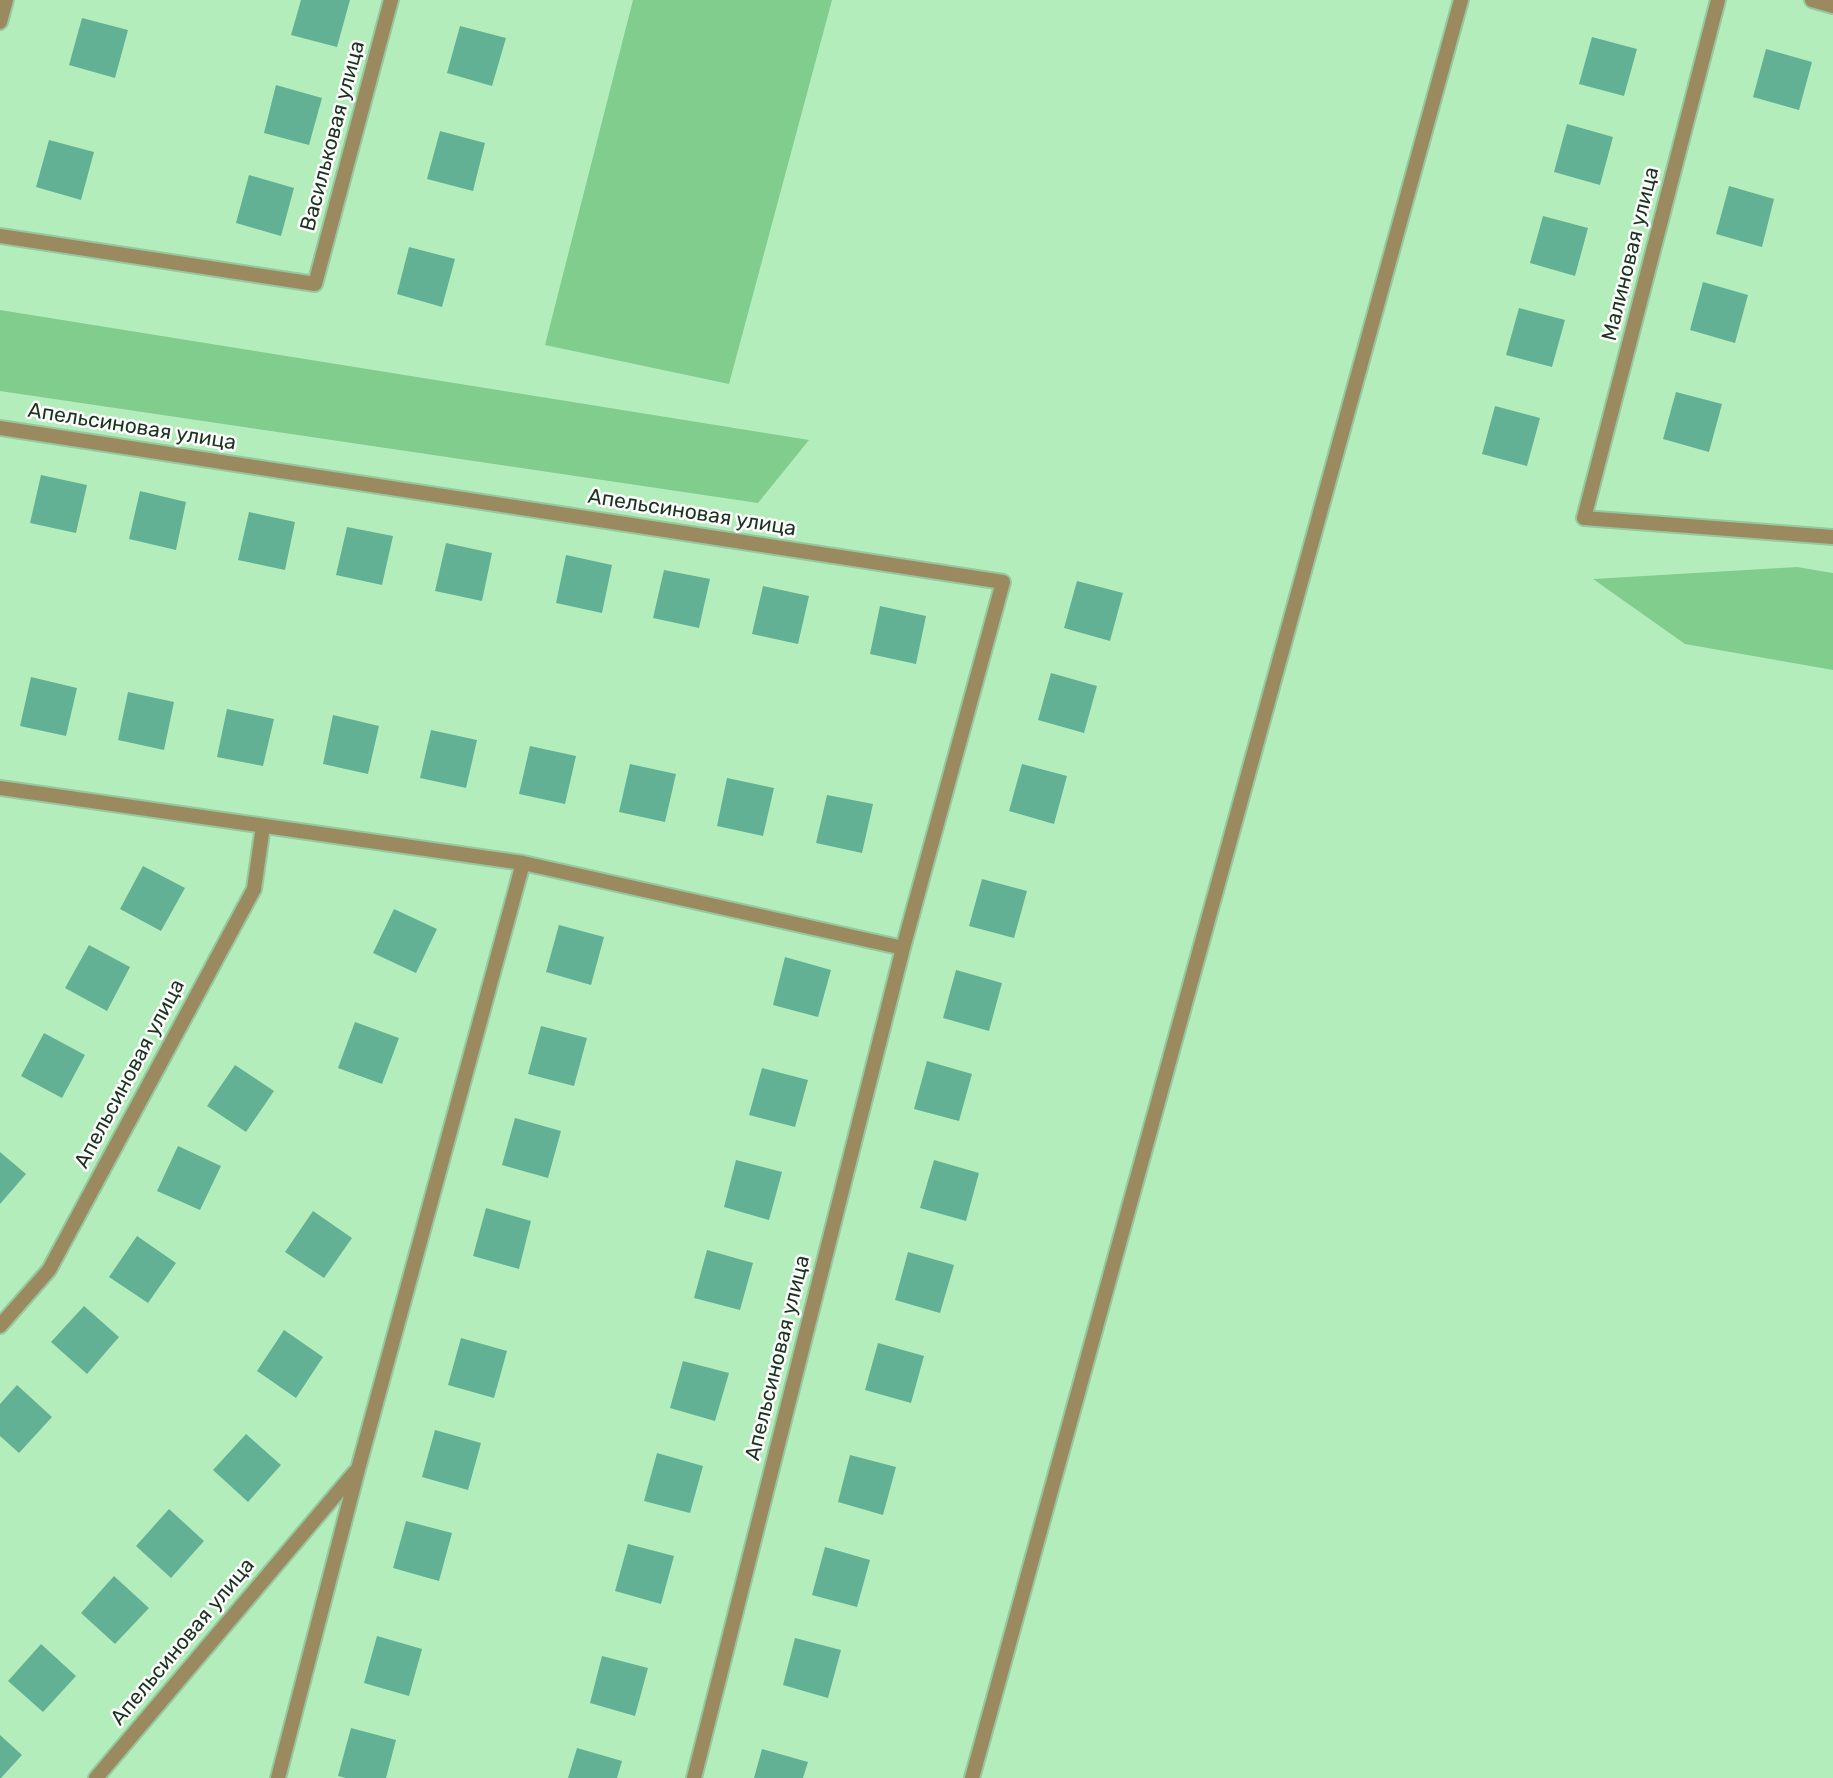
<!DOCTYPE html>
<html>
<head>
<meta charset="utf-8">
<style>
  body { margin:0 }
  canvas { display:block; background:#b4edbc }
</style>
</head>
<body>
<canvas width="1833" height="1778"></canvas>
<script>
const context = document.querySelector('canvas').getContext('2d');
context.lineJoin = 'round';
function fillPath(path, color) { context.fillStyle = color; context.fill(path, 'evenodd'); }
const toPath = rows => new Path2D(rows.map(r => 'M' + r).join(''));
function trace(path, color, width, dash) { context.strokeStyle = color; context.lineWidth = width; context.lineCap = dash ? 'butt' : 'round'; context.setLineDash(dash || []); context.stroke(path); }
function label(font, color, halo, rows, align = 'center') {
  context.font = font + ' Rubik,sans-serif'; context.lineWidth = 5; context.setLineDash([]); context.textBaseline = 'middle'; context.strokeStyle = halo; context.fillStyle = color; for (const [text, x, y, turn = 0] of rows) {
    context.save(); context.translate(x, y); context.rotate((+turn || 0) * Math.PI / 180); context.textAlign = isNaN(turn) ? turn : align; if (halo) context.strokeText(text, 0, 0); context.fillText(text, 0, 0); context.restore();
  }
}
fillPath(toPath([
  [633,0,832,0,729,384,545,345],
  [0,310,809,440,758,503,0,391],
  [1797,567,1833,573,1833,670,1685,644,1593,579]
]), '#80cd8d');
fillPath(toPath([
  [301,0,350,0,337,47,291,35],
  [82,18,128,30,115,78,69,65],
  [460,26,506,38,492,86,447,73],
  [1592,37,1637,49,1624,96,1579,84],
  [1766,49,1812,62,1799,110,1753,97],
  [276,85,322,98,309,145,264,133],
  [1567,124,1613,137,1600,185,1554,172],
  [440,131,485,143,473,191,427,179],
  [49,140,94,152,81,200,36,187],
  [249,175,294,188,281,236,236,223],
  [1729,186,1774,199,1762,247,1716,234],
  [1543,216,1588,228,1575,276,1530,263],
  [409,247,455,259,442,307,397,294],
  [1703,282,1748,295,1735,343,1690,330],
  [1519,308,1565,320,1552,367,1506,355],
  [1676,392,1722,404,1709,452,1663,439],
  [1495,406,1540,418,1527,466,1482,454],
  [41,475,87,485,76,533,30,523],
  [140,491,186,502,176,550,129,539],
  [249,512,295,522,285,570,238,560],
  [347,527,393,536,382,585,336,575],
  [446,543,492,553,482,601,435,591],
  [566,555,612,565,602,613,556,603],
  [664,570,710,579,699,628,653,618],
  [1077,581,1123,593,1110,641,1064,628],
  [763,586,809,596,798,644,752,634],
  [880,606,926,616,916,664,870,654],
  [1051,673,1097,686,1084,733,1038,720],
  [31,677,77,688,66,736,20,726],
  [128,692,174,702,164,750,118,740],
  [227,709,274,719,263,766,217,757],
  [333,715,379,726,368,774,323,764],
  [431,730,477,740,466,788,420,778],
  [530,746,576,756,565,804,519,794],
  [630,764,676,774,665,822,619,812],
  [1022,764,1067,776,1054,824,1009,811],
  [727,778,774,788,763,836,717,826],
  [827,795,873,804,862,853,816,843],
  [143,866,185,888,161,931,120,909],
  [982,879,1027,891,1014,938,969,926],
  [394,909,437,929,416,973,373,953],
  [559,925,604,937,591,985,546,972],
  [89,945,130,967,107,1011,65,988],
  [785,957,831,970,818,1017,773,1005],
  [956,970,1002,983,989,1031,943,1018],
  [355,1022,399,1038,382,1084,338,1068],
  [541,1026,587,1038,574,1086,528,1074],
  [44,1033,85,1055,62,1098,21,1076],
  [927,1061,972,1074,959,1121,914,1109],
  [235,1065,274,1091,246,1132,207,1106],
  [762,1068,808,1080,795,1127,749,1115],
  [515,1118,561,1131,548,1178,502,1165],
  [178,1146,221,1166,200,1210,157,1191],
  [0,1152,26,1174,0,1204],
  [736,1160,782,1172,769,1220,724,1207],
  [934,1160,979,1173,966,1221,920,1208],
  [486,1208,531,1221,519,1269,473,1256],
  [313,1211,352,1238,324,1278,285,1252],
  [137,1236,176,1263,148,1303,109,1277],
  [707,1250,753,1263,740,1310,694,1298],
  [908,1252,954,1265,940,1313,895,1300],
  [84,1306,119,1337,87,1374,51,1342],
  [284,1330,323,1357,296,1398,257,1371],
  [461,1338,507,1351,494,1398,448,1385],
  [878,1343,924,1356,911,1403,865,1390],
  [683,1361,729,1373,715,1421,670,1408],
  [17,1385,52,1417,19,1453,0,1436,0,1404],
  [435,1430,481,1443,468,1490,422,1477],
  [246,1434,281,1465,248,1502,213,1470],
  [657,1453,703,1466,690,1513,644,1501],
  [850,1455,896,1467,883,1515,838,1502],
  [169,1509,204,1541,171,1578,136,1546],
  [406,1521,452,1533,439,1581,393,1568],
  [628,1544,674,1556,661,1604,615,1591],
  [825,1547,870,1560,857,1607,812,1595],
  [114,1576,149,1608,115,1644,81,1613],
  [377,1636,422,1649,409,1696,364,1683],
  [795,1638,841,1650,828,1698,783,1685],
  [41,1644,76,1676,43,1712,8,1681],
  [602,1656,648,1668,635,1716,590,1703],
  [351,1728,396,1740,386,1778,346,1778,338,1776],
  [0,1735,22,1755,1,1778,0,1778],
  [577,1748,622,1761,617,1778,568,1778],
  [762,1749,808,1762,803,1778,754,1778]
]), '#63b195');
const minor = toPath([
  [1718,0,1584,518,1833,537],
  [1812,0,1833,6],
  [0,22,6,0],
  [0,236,315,284,391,0],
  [0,428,1003,582,903,948,694,1778],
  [0,788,523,863,903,948],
  [0,1326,49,1270,254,889,263,826],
  [96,1778,355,1472],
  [278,1778,358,1469,523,863],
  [972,1778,1461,0]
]);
trace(minor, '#96c89d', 18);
trace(minor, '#9b8a60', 14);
label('21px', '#1c3320', '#fdfefd', [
  ["Васильковая улица",333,136,-75],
  ["Малиновая улица",1631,254,-76],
  ["Апельсиновая улица",132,427,9],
  ["Апельсиновая улица",692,513,9],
  ["Апельсиновая улица",130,1074,-62],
  ["Апельсиновая улица",778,1358,-76],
  ["Апельсиновая улица",183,1642,-50]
]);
</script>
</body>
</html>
